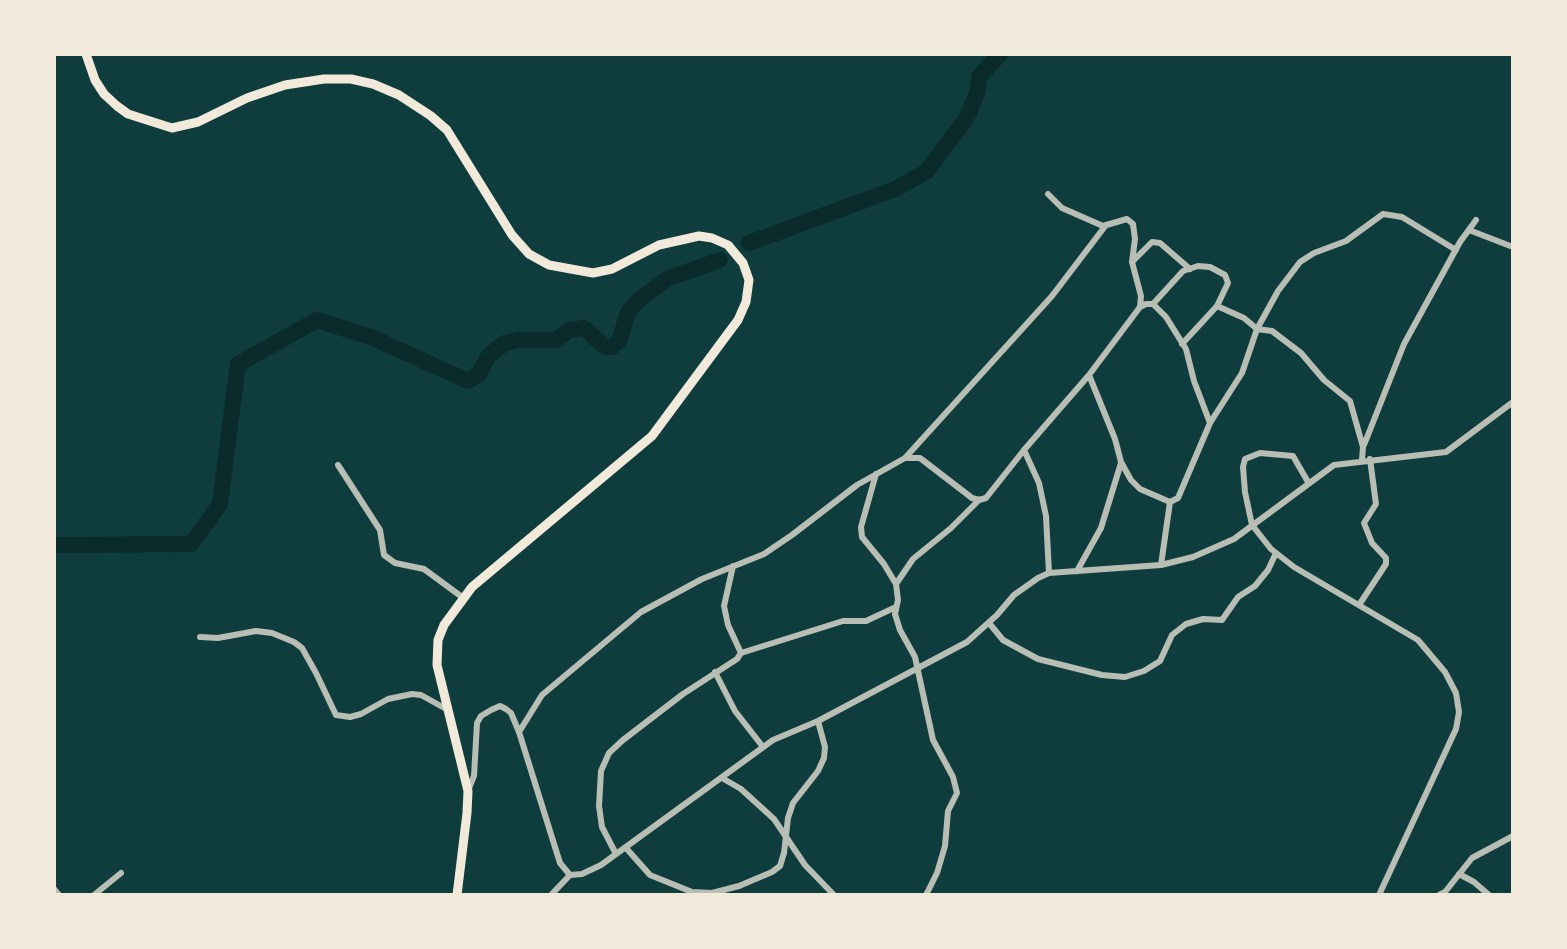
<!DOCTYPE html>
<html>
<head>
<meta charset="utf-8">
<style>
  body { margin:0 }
  #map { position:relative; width:1567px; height:949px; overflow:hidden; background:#0f3d3e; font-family:"IBM Plex Sans",sans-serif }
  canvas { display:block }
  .frame { position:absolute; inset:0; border:56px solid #f1e9da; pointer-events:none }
</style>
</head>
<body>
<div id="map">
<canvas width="1567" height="949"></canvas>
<div class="frame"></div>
</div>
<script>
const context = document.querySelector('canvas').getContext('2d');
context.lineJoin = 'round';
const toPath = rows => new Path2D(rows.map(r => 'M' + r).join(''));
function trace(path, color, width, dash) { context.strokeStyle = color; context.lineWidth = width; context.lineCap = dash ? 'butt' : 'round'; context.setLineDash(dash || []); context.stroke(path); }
trace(toPath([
  [749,243,895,189,926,172,966,119,978,91,979,77,1000,54],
  [54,545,191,544,220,504,238,364,317,320,371,337,468,381,479,374,489,355,505,343,518,340,556,340,569,330,584,328,605,347,612,347,619,341,628,312,638,301,667,279,720,260]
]), '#0a2a2b', 16);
trace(toPath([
  [1048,194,1062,208,1103,226,1127,219,1133,224,1135,239,1132,262,1141,296,1140,307],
  [1469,230,1513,247],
  [1132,262,1152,242,1160,243,1190,269],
  [1153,304,1183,271,1198,266,1210,267,1225,275,1228,283,1217,306,1244,318,1257,329,1278,291,1300,262,1314,253,1346,241,1383,214,1402,217,1456,250],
  [1182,344,1217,306],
  [1089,375,1115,439,1121,462,1131,480,1140,489,1170,502,1161,565],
  [1364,445,1404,344,1460,242,1476,220],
  [1024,450,1039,483,1046,516,1049,573],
  [905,458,1052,296,1106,225],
  [338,465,380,530,384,555,395,563,424,569,462,597],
  [876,474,861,527,862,537,884,564,896,584,898,600,895,614,900,630,915,657,933,740,953,777,957,793,948,811,945,846,937,873,926,895],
  [1308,482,1293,456,1260,453,1245,459,1243,467,1245,492,1252,525,1271,549,1294,567,1418,640,1445,672,1456,693,1459,712,1456,729,1379,895],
  [1170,502,1178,498,1210,423,1242,373,1257,329,1272,331,1301,353,1324,380,1350,401,1363,447,1362,460],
  [1077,571,1101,528,1121,463],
  [896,584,913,559,951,528,979,500],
  [1359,605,1386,564,1386,558,1372,543,1364,523,1376,504,1370,459],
  [989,623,1003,640,1038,659,1102,675,1125,677,1144,671,1160,661,1172,635,1186,624,1203,619,1222,620,1238,597,1255,586,1268,570,1276,553],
  [200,637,218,638,256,631,272,633,294,642,302,648,316,673,336,715,350,717,361,714,388,699,412,694,421,695,448,710],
  [741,653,843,621,866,621,896,607],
  [715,672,735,711,763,747],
  [519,732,542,695,641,612,702,579,764,554,792,535,857,485,905,458,920,458,972,498,979,500,986,498,1024,450,1089,375,1140,307,1146,304,1153,304,1166,317,1186,349,1194,381,1210,423],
  [722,778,741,789,774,819,805,865,834,895],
  [468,791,474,776,477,723,481,716,491,710,500,706,506,709,511,713,519,732,560,863,570,875,582,874,601,865,773,740,818,721,967,642,997,615,1014,595,1038,578,1049,573,1161,565,1193,557,1234,539,1334,465,1446,452,1513,402],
  [626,848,650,875,692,892,712,893,739,886,772,872,780,866,784,853,788,818,793,803,818,771,824,758,825,747,818,721],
  [616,854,602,827,599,806,601,771,609,753,623,740,683,694,737,659,741,653,728,625,724,606,733,566],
  [1459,874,1474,882,1489,895],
  [54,889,59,895],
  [94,895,121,873],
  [551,895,570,875],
  [1439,895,1445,892,1472,858,1513,836]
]), '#b8beb3', 6);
trace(toPath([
  [86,54,95,80,104,94,117,106,128,114,172,128,198,122,247,98,285,85,324,79,351,79,373,84,399,95,431,116,447,130,512,235,529,254,549,265,593,273,612,269,659,245,699,236,712,238,728,245,743,263,749,280,746,302,738,320,652,436,472,587,444,625,438,640,437,665,468,791,467,813,457,895]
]), '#f1e9da', 9);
</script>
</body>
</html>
